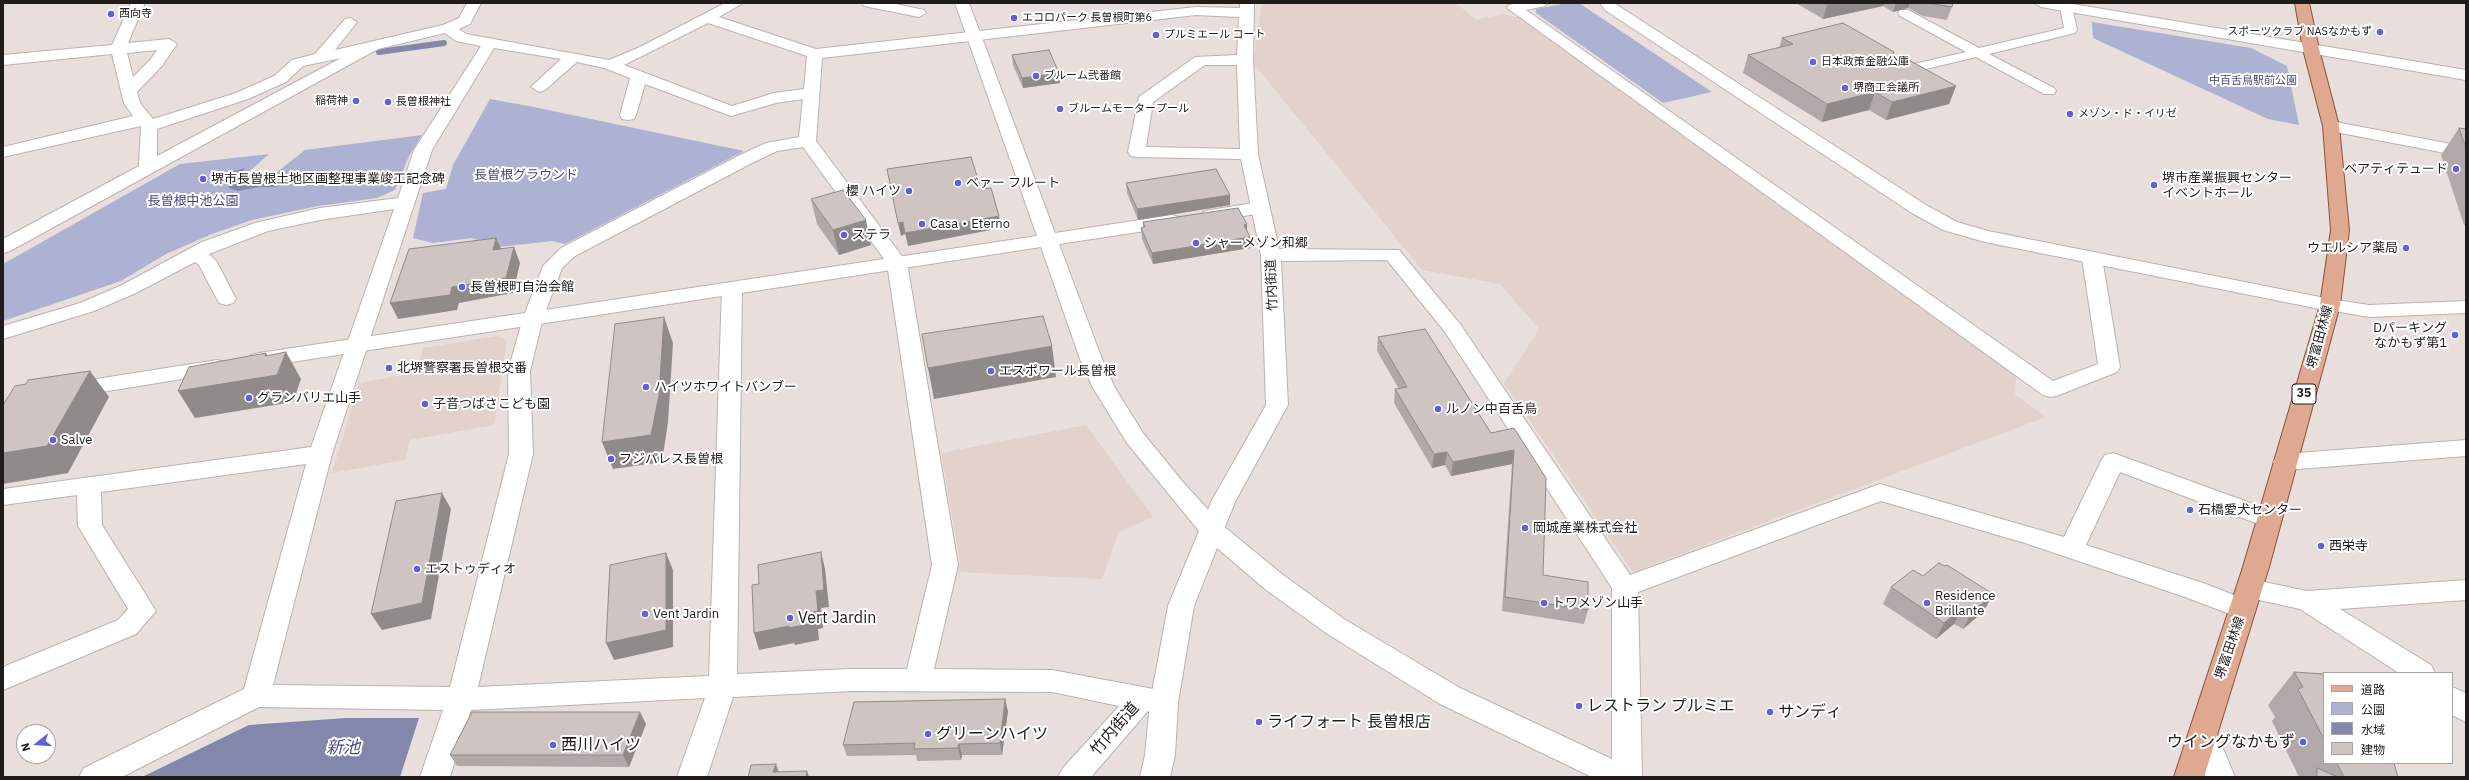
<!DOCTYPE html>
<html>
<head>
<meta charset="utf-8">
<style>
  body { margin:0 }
  #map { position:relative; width:2469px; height:780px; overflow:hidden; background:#e8dfdc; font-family:"IBM Plex Sans","Noto Sans JP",sans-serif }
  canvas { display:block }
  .frame { position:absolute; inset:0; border:4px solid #1f1c1a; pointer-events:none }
  .legend { position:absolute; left:2323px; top:672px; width:130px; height:92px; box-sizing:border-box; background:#fff; border:1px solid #a5a4a3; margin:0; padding:5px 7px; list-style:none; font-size:12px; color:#1f1c1a }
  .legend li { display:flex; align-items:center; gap:8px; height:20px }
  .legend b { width:20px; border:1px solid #a5a4a3 }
  .north { position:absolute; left:16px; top:724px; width:40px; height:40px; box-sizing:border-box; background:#fff; border:1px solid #a5a4a3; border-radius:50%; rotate:253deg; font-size:11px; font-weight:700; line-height:16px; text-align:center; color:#1f1c1a }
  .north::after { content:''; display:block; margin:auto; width:14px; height:18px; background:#6061da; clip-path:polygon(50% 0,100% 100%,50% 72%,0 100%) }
</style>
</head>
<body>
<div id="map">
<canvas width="2469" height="780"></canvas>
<div class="frame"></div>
<ul class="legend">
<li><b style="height:5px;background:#dea891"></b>道路</li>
<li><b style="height:11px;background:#adb2d2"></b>公園</li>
<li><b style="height:11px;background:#8287ab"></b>水域</li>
<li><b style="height:11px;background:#cec5c2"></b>建物</li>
</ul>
<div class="north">N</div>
</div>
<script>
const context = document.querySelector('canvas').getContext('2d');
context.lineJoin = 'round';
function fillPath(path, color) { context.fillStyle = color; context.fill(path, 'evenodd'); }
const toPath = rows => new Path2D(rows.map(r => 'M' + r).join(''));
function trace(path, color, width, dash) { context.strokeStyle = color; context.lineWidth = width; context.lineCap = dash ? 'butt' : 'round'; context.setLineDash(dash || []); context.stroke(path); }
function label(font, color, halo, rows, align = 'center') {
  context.font = font + ' "IBM Plex Sans","Noto Sans JP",sans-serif'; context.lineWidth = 4; context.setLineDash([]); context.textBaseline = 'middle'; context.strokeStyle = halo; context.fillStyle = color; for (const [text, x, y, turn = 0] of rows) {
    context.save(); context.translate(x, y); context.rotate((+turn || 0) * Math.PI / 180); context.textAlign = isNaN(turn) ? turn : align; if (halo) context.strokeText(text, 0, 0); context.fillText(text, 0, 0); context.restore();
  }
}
fillPath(toPath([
  [1262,3,1456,3,1476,20,1502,14,1518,17,2016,376,2015,394,2046,417,1633,572,1504,383,1539,329,1500,284,1422,270,1253,63],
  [496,336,507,340,494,425,410,440,405,460,332,473,359,383,418,372,423,348],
  [1086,425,1153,517,1119,532,1102,579,957,572,960,562,941,453]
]), '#e2d2cb');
fillPath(toPath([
  [1567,3,1579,3,1712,92,1663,103,1536,13,1536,9],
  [2092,22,2251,48,2287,66,2299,125,2268,119,2093,38],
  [490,99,529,106,744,151,565,244,552,241,499,247,472,238,433,243,413,238,423,193,446,189,453,165],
  [422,135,409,156,395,190,377,198,318,206,252,220,212,234,166,254,121,281,3,321,3,264,180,164,269,154,242,178,268,179,305,150]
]), '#adb2d2');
fillPath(toPath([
  [245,168,237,178,240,181,256,182,271,180,282,184,275,187,259,187,238,191,229,188,227,175,231,172],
  [346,718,419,718,400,777,142,777,249,725]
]), '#8287ab');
trace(toPath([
  [379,52,444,43]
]), '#8287ab', 6);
const pedestrian = toPath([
  [2066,3,2072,7,2077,30,2075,33,1989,54,2054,88,2056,91,2054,94,2044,94,1976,57,1897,76,1891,72,1892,69,1966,52,1900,16,1898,13,1900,10,1908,10,1979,48,2064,28,2060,7,2066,3]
]);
const minor = toPath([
  [131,3,145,3,128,43,169,39,177,44,162,66,137,92,140,103,153,119,236,93,274,76,292,60,315,54,345,19,350,18,357,22,335,50,443,25,459,18,467,3,481,3,470,24,459,29,466,34,609,60,640,47,725,3,743,3,719,17,816,49,1196,7,1240,8,1240,3,1254,3,1253,60,1258,154,1279,249,1399,250,1460,324,1630,575,1880,484,2064,537,2101,461,2105,455,2113,453,2278,513,2281,519,2278,525,2269,528,2120,472,2086,545,2203,583,2252,602,2256,609,2252,616,2243,619,2185,597,2025,543,1881,501,1638,592,1642,777,1612,777,1612,588,1445,332,1387,260,1281,261,1288,405,1236,500,1221,536,1212,539,1203,536,1200,530,1212,500,1266,405,1261,255,1241,159,1137,157,1131,156,1128,152,1139,97,1195,57,1237,55,1239,17,1196,15,822,58,816,141,907,263,958,565,934,669,1052,670,1164,691,1174,695,1178,703,1174,711,1164,715,1148,711,1091,777,1058,777,1063,768,1119,706,1052,692,851,691,733,697,707,777,677,777,705,698,471,710,450,777,420,777,443,710,259,707,122,777,79,777,84,768,244,689,306,464,101,492,102,525,156,611,136,634,3,690,3,667,118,620,128,609,78,526,77,495,3,505,3,489,311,447,394,209,320,220,268,231,209,254,217,262,236,299,233,303,226,305,219,303,199,265,195,262,136,293,94,311,3,339,3,326,80,303,122,285,202,242,255,223,320,208,398,198,414,150,481,46,456,41,445,33,378,49,10,251,3,253,3,239,139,166,141,126,3,157,3,147,133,116,124,103,112,54,3,65,3,55,112,45,131,3],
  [708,23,807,56,804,89,774,93,732,106,624,65,708,23],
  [494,48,561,59,531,87,539,92,545,90,577,62,604,68,630,78,620,115,622,119,628,120,634,119,636,115,645,84,731,116,776,103,803,99,799,137,766,143,740,155,561,248,543,266,523,318,508,371,509,454,450,687,273,685,332,454,432,150,494,48],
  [157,50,150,60,133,77,127,53,157,50],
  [341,58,157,156,157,129,248,99,286,82,303,66,341,58],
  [1205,65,1237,65,1240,149,1146,147,1153,102,1205,65],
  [803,147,887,263,932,565,907,669,851,669,737,674,742,288,739,284,732,282,725,284,722,288,709,676,478,687,533,454,530,371,543,318,562,268,575,256,752,163,777,151,803,147],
  [862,3,891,3,924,10,926,13,919,17,864,6,862,3],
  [1517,3,1547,3,1545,6,1526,10,2053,381,2098,364,2082,258,2085,254,2099,254,2102,258,2120,367,2117,372,2059,395,2051,397,2043,395,1507,8,1509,5,1517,3],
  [2034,3,2067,3,2466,70,2466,80,2041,7,2034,3],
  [2331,121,2466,147,2466,157,2325,130,2323,126,2325,122,2331,121],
  [2330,299,2369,305,2466,301,2466,313,2369,317,2323,309,2320,305,2323,301,2330,299],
  [2466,440,2466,456,2285,470,2277,468,2273,462,2277,456,2285,454,2466,440],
  [2250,579,2307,591,2466,580,2466,600,2340,609,2431,665,2435,673,2399,673,2300,609,2241,596,2237,589,2241,582,2250,579],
  [2452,687,2466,693,2466,722,2452,715,2452,687],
  [2203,721,2213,725,2235,777,2205,777,2189,733,2193,725,2203,721]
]);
const tertiary = toPath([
  [955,3,969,3,1055,233,1172,215,1179,217,1181,221,1179,225,1172,227,1059,244,1102,359,1115,388,1143,433,1182,481,1221,524,1283,575,1344,619,1460,688,1631,768,1636,777,1592,777,1440,704,1326,633,1265,589,1217,548,1194,606,1178,703,1175,755,1170,777,1140,777,1145,755,1150,703,1168,606,1199,531,1127,443,1093,388,1080,359,1041,247,259,367,251,365,248,360,251,355,259,353,1037,236,955,3],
  [1600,3,1614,3,1926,205,1957,222,1988,231,2330,299,2337,301,2340,305,2337,309,2330,311,1985,242,1943,230,1912,213,1605,10,1600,3],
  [1260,202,1267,204,1269,208,1267,212,1210,222,1203,220,1201,216,1203,212,1210,210,1260,202],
  [217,360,225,362,228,367,225,372,71,397,63,395,60,390,63,385,71,383,217,360]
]);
const primary = toPath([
  [2295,3,2309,3,2319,49,2339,126,2349,230,2340,305,2269,567,2204,777,2174,777,2243,567,2320,305,2331,230,2323,126,2303,49,2295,3]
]);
trace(pedestrian, '#bbb2af', 2);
trace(minor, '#bbb2af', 2);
trace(tertiary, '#bbb2af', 2);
trace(primary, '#8d5137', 2);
fillPath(pedestrian, '#fff');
fillPath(minor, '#fff');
fillPath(tertiary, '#fff');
fillPath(primary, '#dea891');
fillPath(toPath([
  [1796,3,1953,3,1947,20,1923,16,1908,8,1893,12,1883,6,1823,19],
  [1782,38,1893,56,1899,61,1956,86,1949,104,1886,120,1869,110,1822,122,1743,73,1748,55,1779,48],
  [1012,55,1060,83,1023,88,1013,65],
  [2459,128,2466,129,2466,225,2464,225,2441,155],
  [1126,183,1230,205,1138,220,1127,193],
  [811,199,871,245,839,255,817,224],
  [1143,222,1247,224,1247,231,1250,237,1250,248,1153,264,1142,239,1141,228,1143,228],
  [1378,337,1491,433,1514,428,1543,575,1588,610,1584,624,1502,611,1512,464,1451,476,1445,465,1432,468,1394,403,1395,389,1399,389,1377,351],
  [1923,576,1984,611,1963,629,1954,624,1936,639,1883,604,1891,587],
  [2294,672,2324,674,2324,763,2394,763,2398,777,2299,777,2272,721,2275,717,2268,705],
  [1008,711,1002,755,962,755,961,760,917,761,916,755,847,756,843,745],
  [646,724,629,767,457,766,450,755]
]), '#b1a9a7');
fillPath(toPath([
  [1837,3,1884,3,1883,6,1823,19,1827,5],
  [1896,3,1910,3,1908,8,1893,12],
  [1059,73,1060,83,1023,88,1022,78],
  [1956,86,1949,104,1886,120,1892,102],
  [1875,92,1869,110,1822,122,1827,104],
  [1230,195,1230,205,1138,220,1137,209],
  [999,216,1001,228,908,246,905,233],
  [866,220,871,245,839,255,833,230],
  [903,222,905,234,901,236,898,223],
  [1247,224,1247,235,1244,225],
  [1250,237,1250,248,1153,264,1152,253],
  [496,238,503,253,493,250],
  [514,247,520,263,513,293,459,303,457,310,398,319,390,303],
  [664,317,673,343,668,422,662,462,613,469,602,442],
  [1052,346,1056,377,934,399,928,368],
  [286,352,301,379,293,402,195,418,178,391,265,356,266,353,278,373],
  [90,371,109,397,68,473,3,484,3,453],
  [1514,450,1512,464,1451,476,1453,462],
  [1447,452,1445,465,1432,468,1434,454],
  [442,493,451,509,431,619,382,630,371,614],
  [821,552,825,569,829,607,821,608,823,628,818,629,819,640,795,645,794,643,759,650,754,633,813,612],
  [666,553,673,570,673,647,614,660,606,643],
  [1993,594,1984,611,1963,629,1972,612],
  [1963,607,1954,624,1936,639,1944,623],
  [1005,699,1008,711,1002,755,1000,743],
  [640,712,646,724,629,767,623,755],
  [959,744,962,755,961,760,958,748],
  [776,764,780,776,773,772],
  [807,771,809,777,806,777]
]), '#908a88');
const building = toPath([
  [1823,3,1837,3,1827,5,1823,3],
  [1928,3,1953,3,1952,7,1928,3],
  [1843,23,1894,52,1893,56,1899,61,1907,59,1956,86,1892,102,1875,92,1827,104,1748,55,1793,44,1782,38,1843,23],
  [1049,50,1059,73,1022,78,1012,55,1049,50],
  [2459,128,2466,129,2466,148,2459,128],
  [971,157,981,189,991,188,999,216,905,233,903,222,898,223,887,169,971,157],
  [1216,169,1230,195,1137,209,1126,183,1216,169],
  [843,190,866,220,833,230,811,199,843,190],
  [1238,208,1247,224,1244,225,1250,237,1152,253,1141,228,1145,227,1143,222,1238,208],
  [496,238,493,250,514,247,506,278,452,287,450,295,390,303,409,249,496,238],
  [1043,316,1052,346,928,368,922,334,1043,316],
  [664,317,659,395,651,435,602,442,615,324,664,317],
  [1425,329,1491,433,1514,428,1546,478,1543,575,1588,582,1588,610,1505,597,1514,450,1453,462,1447,452,1434,454,1395,389,1407,387,1378,337,1425,329],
  [286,352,277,375,178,391,189,367,266,353,265,356,286,352],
  [90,371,47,446,3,453,3,405,15,386,26,384,28,380,90,371],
  [442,493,422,603,371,614,396,501,442,493],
  [821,552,824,590,816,591,818,611,813,612,814,623,789,628,789,626,754,633,752,585,759,584,758,565,821,552],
  [666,553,666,630,606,643,610,565,666,553],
  [1939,563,1945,566,1947,565,1993,594,1972,612,1963,607,1944,623,1891,587,1913,570,1923,576,1939,563],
  [2294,672,2324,674,2324,739,2298,689,2303,687,2294,672],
  [1005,699,1000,743,959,744,958,748,914,749,915,743,843,745,854,702,1005,699],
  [472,712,640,712,623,755,450,755,472,712],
  [2337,763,2394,763,2398,777,2344,777,2337,763],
  [776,764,773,772,807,771,806,777,748,777,751,765,776,764],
  [2317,768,2338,777,2317,777,2317,768]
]);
fillPath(building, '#cec5c2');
trace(building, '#908a88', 1);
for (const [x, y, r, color] of [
  [111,14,4,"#6061da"],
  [1014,18,4,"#6061da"],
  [2380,32,4,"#6061da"],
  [1156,35,4,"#6061da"],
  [1813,62,4,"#6061da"],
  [1036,76,4,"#6061da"],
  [1845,88,4,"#6061da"],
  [356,101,4,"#6061da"],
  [388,102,4,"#6061da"],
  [1060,109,4,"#6061da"],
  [2070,114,4,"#6061da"],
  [2456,169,4,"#6061da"],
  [203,179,4,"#6061da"],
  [958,183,4,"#6061da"],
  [2154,185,4,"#6061da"],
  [909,191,4,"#6061da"],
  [922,224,4,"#6061da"],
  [844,235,4,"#6061da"],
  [1196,243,4,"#6061da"],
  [2406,248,4,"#6061da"],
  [462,287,4,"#6061da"],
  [2455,335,4,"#6061da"],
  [389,368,4,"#6061da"],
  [991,371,4,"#6061da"],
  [646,387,4,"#6061da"],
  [249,398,4,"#6061da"],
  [425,404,4,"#6061da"],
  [1438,409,4,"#6061da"],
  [53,440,4,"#6061da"],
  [611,459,4,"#6061da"],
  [2190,510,4,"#6061da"],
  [1525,528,4,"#6061da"],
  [2321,546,4,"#6061da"],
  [417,569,4,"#6061da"],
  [1544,603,4,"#6061da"],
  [1927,603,4,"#6061da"],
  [645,614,4,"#6061da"],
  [790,618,4,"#6061da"],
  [1579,706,4,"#6061da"],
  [1770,712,4,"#6061da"],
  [1259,722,4,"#6061da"],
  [928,734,4,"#6061da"],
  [2303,742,4,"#6061da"],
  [553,745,4,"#6061da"]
]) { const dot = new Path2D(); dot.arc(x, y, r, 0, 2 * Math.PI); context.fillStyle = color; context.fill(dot); trace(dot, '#fff', 1.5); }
label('11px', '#1f1c1a', '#fff', [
  ["西向寺",119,14],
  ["エコロパーク 長曽根町第6",1022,18],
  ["スポーツクラブ NASなかもず",2372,32,"right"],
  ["プルミエール コート",1164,35],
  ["日本政策金融公庫",1821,62],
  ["ブルーム弐番館",1044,76],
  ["堺商工会議所",1853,88],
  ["稲荷神",348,101,"right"],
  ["長曽根神社",396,102],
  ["ブルームモータープール",1068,109],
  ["メゾン・ド・イリゼ",2078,114]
], 'left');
label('11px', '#454a7d', '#fff', [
  ["中百舌鳥駅前公園",2253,81]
]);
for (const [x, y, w] of [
  [2304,394,24]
]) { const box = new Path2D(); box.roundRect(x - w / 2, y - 10, w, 20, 3); context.fillStyle = '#fff'; context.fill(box); trace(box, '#1f1c1a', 1); }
label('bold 12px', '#1f1c1a', null, [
  ["35",2304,394]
]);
label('13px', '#1f1c1a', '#fff', [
  ["ベアティテュード",2448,169,"right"],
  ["堺市産業振興センター",2162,178],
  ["イベントホール",2162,193],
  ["堺市長曽根土地区画整理事業竣工記念碑",211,179],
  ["ベァー フルート",966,183],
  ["櫻 ハイツ",901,191,"right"],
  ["Casa・Eterno",930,224],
  ["ステラ",852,235],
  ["シャーメゾン和郷",1204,243],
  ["ウエルシア薬局",2398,248,"right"],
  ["長曽根町自治会館",470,287],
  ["Dパーキング",2447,328,"right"],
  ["なかもず第1",2447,343,"right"],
  ["北堺警察署長曽根交番",397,368],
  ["エスポワール長曽根",999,371],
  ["ハイツホワイトバンブー",654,387],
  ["グランバリエ山手",257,398],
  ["子音つばさこども園",433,404],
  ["ルノン中百舌鳥",1446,409],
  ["Salve",61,440],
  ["フジパレス長曽根",619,459],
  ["石橋愛犬センター",2198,510],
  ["岡城産業株式会社",1533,528],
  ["西栄寺",2329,546],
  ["エストゥディオ",425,569],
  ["Residence",1935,596],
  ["Brillante",1935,611],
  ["トワメゾン山手",1552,603],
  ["Vent Jardin",653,614]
], 'left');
label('13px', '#454a7d', '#fff', [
  ["長曽根グラウンド",526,175],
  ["長曽根中池公園",193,201]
]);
label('13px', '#1f1c1a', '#fff', [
  ["竹内街道",1272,285,-92],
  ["堺富田林線",2320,337,-75],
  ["堺富田林線",2230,648,-71]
]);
label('16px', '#1f1c1a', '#fff', [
  ["Vert Jardin",798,618],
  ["レストラン プルミエ",1587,706],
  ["サンディ",1778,712],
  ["ライフォート 長曽根店",1267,722],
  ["グリーンハイツ",936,734],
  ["ウイングなかもず",2295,742,"right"],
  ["西川ハイツ",561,745]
], 'left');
label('16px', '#1f1c1a', '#fff', [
  ["竹内街道",1115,729,-49]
]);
label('italic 17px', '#484d80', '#fff', [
  ["新池",343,748]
]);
</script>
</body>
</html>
